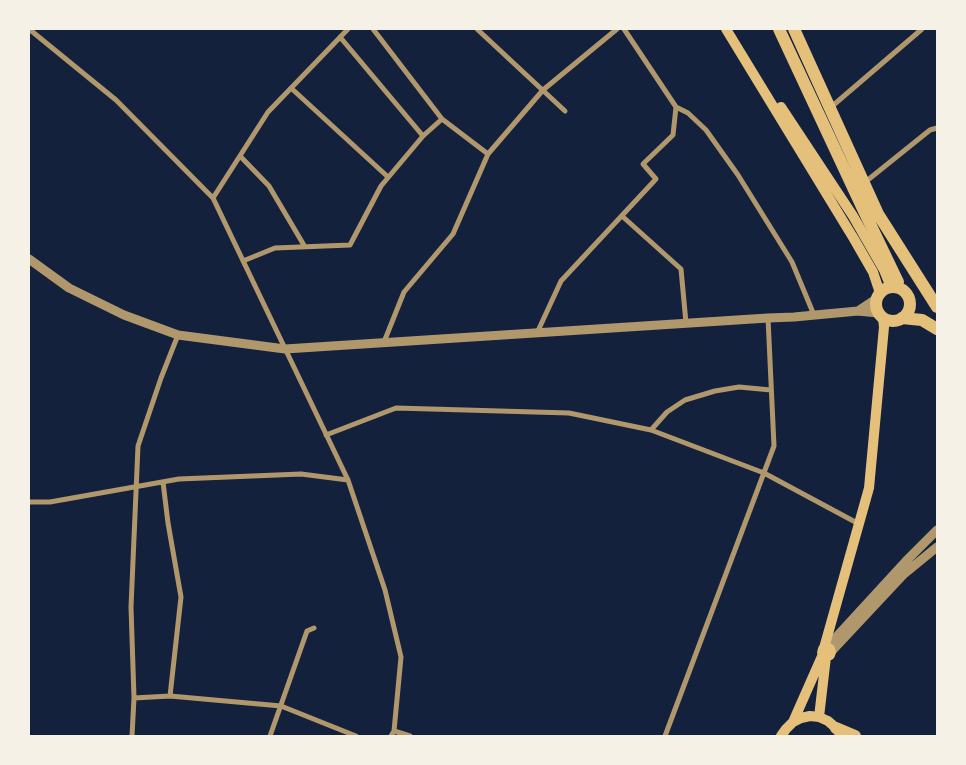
<!DOCTYPE html>
<html>
<head>
<meta charset="utf-8">
<style>
  body { margin:0 }
  #map { position:relative; width:966px; height:765px; overflow:hidden; background:#14213d; font-family:"Playfair Display",serif }
  canvas { display:block }
  .frame { position:absolute; inset:0; border:30px solid #f6f1e7; pointer-events:none }
</style>
</head>
<body>
<div id="map">
<canvas width="966" height="765"></canvas>
<div class="frame"></div>
</div>
<script>
const context = document.querySelector('canvas').getContext('2d');
context.lineJoin = 'round';
const toPath = rows => new Path2D(rows.map(r => 'M' + r).join(''));
function trace(path, color, width, dash) { context.strokeStyle = color; context.lineWidth = width; context.lineCap = dash ? 'butt' : 'round'; context.setLineDash(dash || []); context.stroke(path); }
trace(toPath([
  [29,29,116,100,213,198,348,480,385,590,401,657,394,731,391,736],
  [373,29,442,119],
  [477,29,565,111],
  [340,37,423,136],
  [291,88,388,177],
  [676,107,688,113,706,130,738,175,792,262,814,315],
  [830,108,922,29],
  [488,154,543,90,617,29],
  [240,156,269,186,305,247],
  [864,183,930,130,937,128],
  [213,198,268,112,348,29],
  [622,216,681,269,686,323],
  [243,261,275,248,350,245,381,186,423,136,442,119,488,154,453,234,404,292,384,342],
  [537,333,561,281,656,179,643,164,673,135,676,107,624,29],
  [651,430,667,412,685,400,715,391,739,387,771,390],
  [326,435,396,408,569,413,651,430,764,473,859,524],
  [163,482,168,523,181,597,170,696],
  [29,502,50,502,179,479,301,474,348,480],
  [134,698,170,696,281,706,356,736],
  [394,731,410,736],
  [132,736,134,698,131,607,138,446,161,378,178,335],
  [270,736,307,631,314,628],
  [665,736,774,446,768,318]
]), '#b1986c', 5);
trace(toPath([
  [29,259,69,288,124,315,178,335,285,349,768,318,794,317,858,311,878,313],
  [858,311,876,299],
  [827,647,906,561,937,530],
  [831,652,904,574,937,547]
]), '#b1986c', 9);
trace(toPath([
  [726,29,854,239,873,272,880,293],
  [781,107,853,216,884,270,891,287],
  [824,648,869,488,884,327,883,318],
  [819,717,826,657,830,655,831,652,830,649,827,647,823,649,822,653,826,657],
  [793,722,823,654],
  [781,736,786,729,793,722,801,718,810,716,819,717,828,721,836,728,840,734]
]), '#e5c07b', 10);
trace(toPath([
  [779,29,863,209,898,282,897,287],
  [794,29,878,214,937,307],
  '876 304a17 17 0 1 1 34 0a17 17 0 1 1-34 0Z',
  [902,318,922,320,937,329],
  [836,728,855,736]
]), '#e5c07b', 12);
</script>
</body>
</html>
